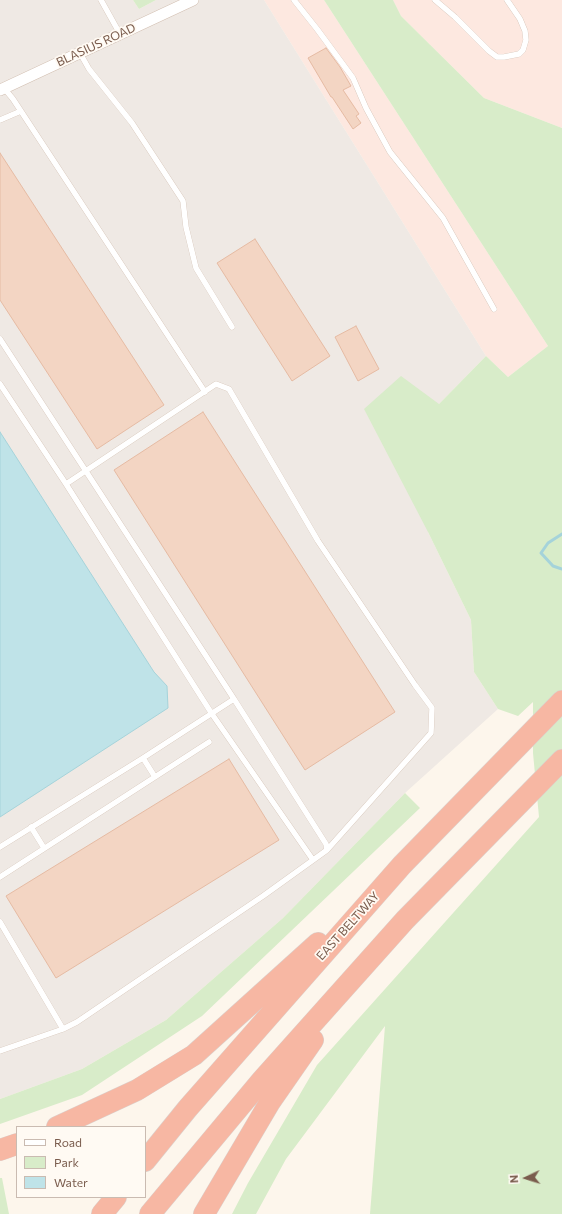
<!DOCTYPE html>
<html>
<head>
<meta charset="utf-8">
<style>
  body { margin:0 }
  #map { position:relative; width:562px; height:1214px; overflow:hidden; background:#fdf6ec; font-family:Commissioner,sans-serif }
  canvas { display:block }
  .legend { position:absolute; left:16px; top:1126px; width:130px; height:72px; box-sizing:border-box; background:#fffaf3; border:1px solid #cabbb1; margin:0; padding:5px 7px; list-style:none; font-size:12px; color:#7a5c4d }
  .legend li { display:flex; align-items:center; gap:8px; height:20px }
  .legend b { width:20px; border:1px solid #cabbb1 }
  .north { position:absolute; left:506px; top:1158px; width:40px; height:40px; -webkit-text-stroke:3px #fffaf3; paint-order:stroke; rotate:266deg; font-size:11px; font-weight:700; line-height:16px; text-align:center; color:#7a5c4d }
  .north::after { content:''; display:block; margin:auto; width:14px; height:18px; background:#7a5c4d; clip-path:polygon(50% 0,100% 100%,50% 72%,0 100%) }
</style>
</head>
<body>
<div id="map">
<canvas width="562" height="1214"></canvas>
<ul class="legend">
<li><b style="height:5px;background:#fff"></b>Road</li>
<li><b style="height:11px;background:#d8ecc9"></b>Park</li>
<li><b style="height:11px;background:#bfe3e8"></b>Water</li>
</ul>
<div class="north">N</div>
</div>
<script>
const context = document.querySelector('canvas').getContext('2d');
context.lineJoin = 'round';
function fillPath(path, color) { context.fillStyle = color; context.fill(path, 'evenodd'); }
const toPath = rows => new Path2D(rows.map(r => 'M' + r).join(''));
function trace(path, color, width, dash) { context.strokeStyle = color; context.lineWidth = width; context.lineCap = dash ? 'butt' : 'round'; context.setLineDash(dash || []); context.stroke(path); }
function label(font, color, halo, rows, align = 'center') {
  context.font = font + ' Commissioner,sans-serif'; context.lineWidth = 3.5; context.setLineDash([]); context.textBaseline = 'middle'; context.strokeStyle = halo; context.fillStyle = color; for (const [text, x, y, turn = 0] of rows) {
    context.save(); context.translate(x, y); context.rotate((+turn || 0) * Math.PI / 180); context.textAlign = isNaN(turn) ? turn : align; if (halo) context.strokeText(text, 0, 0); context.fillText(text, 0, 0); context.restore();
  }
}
fillPath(toPath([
  [264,0,324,0,548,346,508,377,486,356],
  [393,0,562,0,562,128,484,98,401,16]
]), '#fde8e0');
fillPath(toPath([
  [0,0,133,0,139,9,156,0,264,0,486,356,439,404,428,532,471,620,474,672,498,709,405,793,283,918,166,1020,82,1069,0,1099]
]), '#efe9e4');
fillPath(toPath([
  [133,0,156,0,139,9],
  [324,0,393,0,401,16,484,98,562,128,562,1214,370,1214,385,1026,286,1159,256,1214,232,1214,248,1183,317,1065,539,817,533,753,533,702,518,716,498,709,474,672,471,620,428,532,364,409,401,376,439,404,486,356,508,377,548,346],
  [405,793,420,808,202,1016,82,1095,0,1124,0,1099,82,1069,166,1020,283,918],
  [0,1178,2,1178,9,1214,0,1214]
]), '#d8ecc9');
const water = toPath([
  [0,432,154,672,167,686,168,708,0,817,0,432]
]);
fillPath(water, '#bfe3e8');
trace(water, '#a5d3da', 1);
trace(toPath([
  [562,534,548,543,541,553,553,566,562,569]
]), '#a5d3da', 3);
const building = toPath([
  [326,48,340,67,351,86,343,90,359,114,356,116,361,123,353,129,332,97,331,97,308,58,326,48],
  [0,153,164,405,97,449,0,300,0,153],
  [255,239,330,356,292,381,217,263,255,239],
  [356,326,379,369,358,381,335,337,356,326],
  [203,412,395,712,305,770,114,470,203,412],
  [229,759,279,840,56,978,6,896,229,759]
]);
fillPath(building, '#f3d5c3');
trace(building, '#e6bba3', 1);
const lane = toPath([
  [101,0,120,34],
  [294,0,317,29,353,78,366,108,390,152,443,218,494,309],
  [435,0,455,17,489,51,497,57,504,57,519,54,523,50,526,40,525,31,520,19,507,0],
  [80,53,89,69,132,123,183,201,186,227,196,268,232,327],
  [4,88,13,99,205,392],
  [0,120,21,111],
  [0,339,234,699],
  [0,384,66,484,212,714,313,860],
  [66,484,216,384,229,389,318,541,415,685,432,708,431,733,327,850],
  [143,758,155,777],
  [31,827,44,848],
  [0,847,143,758,234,699,326,844,327,850,263,896,77,1022,63,1029,0,1051],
  [0,877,209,742],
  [0,922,63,1029]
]);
const street = toPath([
  [0,90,193,0]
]);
const highway = toPath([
  [57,1127,137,1090,194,1055,318,943],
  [0,1150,17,1144],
  [145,1161,188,1108,402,865,562,701],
  [102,1214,116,1197],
  [150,1214,262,1080,405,920,562,760],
  [204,1214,270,1102,313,1040]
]);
trace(lane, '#d1beb0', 6);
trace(street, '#d1beb0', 12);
trace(highway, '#dad1cd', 22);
trace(lane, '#fff', 5.5);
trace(street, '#fff', 11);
trace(highway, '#f7b7a3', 21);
label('12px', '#7a5c4d', '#fffaf3', [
  ["BLASIUS ROAD",96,45,-25],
  ["EAST BELTWAY",348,926,-48]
]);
</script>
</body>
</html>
